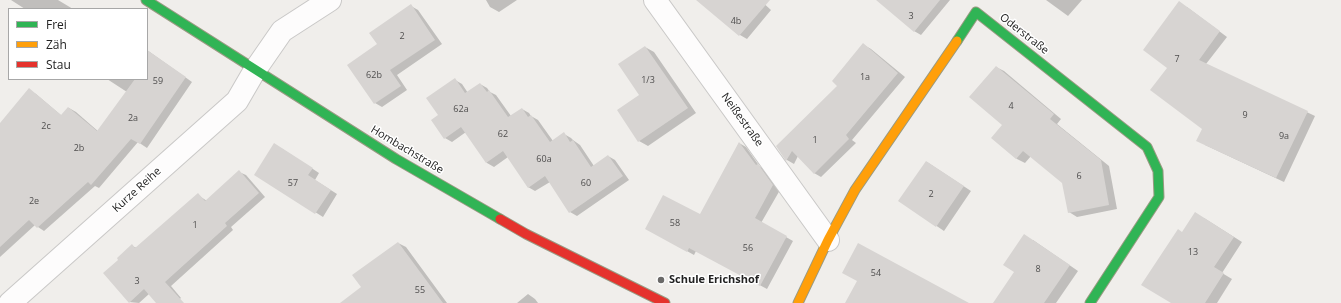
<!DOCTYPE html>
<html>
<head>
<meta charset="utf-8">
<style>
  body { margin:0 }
  #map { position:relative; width:1341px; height:303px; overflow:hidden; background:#f0eeeb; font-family:"Open Sans",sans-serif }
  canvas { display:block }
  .legend { position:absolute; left:8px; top:8px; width:140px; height:72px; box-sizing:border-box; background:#fff; border:1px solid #a7a7a7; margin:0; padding:5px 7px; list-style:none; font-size:12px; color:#222 }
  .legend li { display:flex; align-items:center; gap:8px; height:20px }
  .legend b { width:20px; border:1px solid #a7a7a7 }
</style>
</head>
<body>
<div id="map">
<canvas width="1341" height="303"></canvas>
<ul class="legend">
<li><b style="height:5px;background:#30b455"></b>Frei</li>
<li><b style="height:5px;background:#ff9f0a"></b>Zäh</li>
<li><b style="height:5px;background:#e5322d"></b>Stau</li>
</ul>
</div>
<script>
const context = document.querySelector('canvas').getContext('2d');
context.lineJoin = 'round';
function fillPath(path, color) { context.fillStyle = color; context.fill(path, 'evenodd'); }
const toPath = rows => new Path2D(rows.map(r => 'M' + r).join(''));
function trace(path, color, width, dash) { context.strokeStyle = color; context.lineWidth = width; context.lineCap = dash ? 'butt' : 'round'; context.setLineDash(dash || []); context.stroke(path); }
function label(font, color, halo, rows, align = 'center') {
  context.font = font + ' "Open Sans",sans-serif'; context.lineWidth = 3; context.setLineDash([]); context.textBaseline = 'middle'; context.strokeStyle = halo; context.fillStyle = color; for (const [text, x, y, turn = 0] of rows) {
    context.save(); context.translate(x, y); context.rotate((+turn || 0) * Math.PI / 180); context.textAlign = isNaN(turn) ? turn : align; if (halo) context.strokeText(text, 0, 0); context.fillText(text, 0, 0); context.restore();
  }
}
fillPath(toPath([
  [11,0,58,0,73,9,25,9],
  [486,0,517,0,499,12,490,7],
  [704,0,760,0,771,10,747,39,740,35,701,3],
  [877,0,950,0,921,35,914,31],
  [1046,0,1082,0,1068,16],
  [411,6,418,10,442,44,397,75,407,90,382,107,375,103,378,45],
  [1187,7,1227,37,1206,64,1315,116,1284,182,1205,145,1203,129,1168,68],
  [864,45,871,49,905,77,852,140,856,143,821,177,814,173,798,156,794,164,787,160,777,146,839,86],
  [645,47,654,52,696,113,648,146,639,141,640,95],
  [147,50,192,82,147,148,138,142,99,188,95,186,44,231,35,225,0,257,0,125,29,90,36,94,62,116,69,108,76,112,99,132,127,92,107,79,147,79],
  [996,67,1004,71,1061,119,1057,124,1109,166,1117,209,1077,217,1069,212,1063,182,1031,156,1025,163,1017,159,993,138,1004,125],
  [455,80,462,84,468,93,480,84,487,88,490,92,496,95,511,116,522,109,529,113,531,116,538,120,553,141,564,134,571,138,573,140,580,145,594,166,608,156,615,160,629,180,577,216,570,212,550,182,535,191,528,187,508,157,494,167,487,163,466,132,452,142,445,138,440,116],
  [739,143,746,147,760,167,765,169,780,190,761,223,793,241,767,289,696,251,694,255,653,232,700,216],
  [281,148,319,173,315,180,337,194,323,217,255,174],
  [927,162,971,191,944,231,900,201],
  [239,172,246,175,265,197,231,227,233,230,171,286,181,298,175,303,157,303,149,294,139,303,129,302,132,246,137,248,198,195,207,201],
  [1204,218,1242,242,1222,273,1232,279,1217,303,1172,303],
  [1033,240,1078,271,1056,303,1004,303,1015,272],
  [398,243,406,247,447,303,342,303,363,288],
  [528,294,535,299,538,303,517,303]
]), '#0003');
fillPath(toPath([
  [696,0,770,0,739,36],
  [876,0,940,0,914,32],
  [1179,1,1220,31,1199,60,1308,111,1276,178,1196,141,1202,129,1150,90,1167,68,1143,50],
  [411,4,435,40,390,70,401,86,374,104,347,65,377,44,369,33],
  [863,43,898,73,846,135,849,139,814,174,792,151,786,161,776,146,837,86,832,81],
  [645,46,688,108,638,142,617,110,639,95,618,64],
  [147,50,186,77,140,144,131,139,91,185,88,182,37,228,29,220,0,247,0,123,29,88,61,115,68,107,97,131,135,79,147,79],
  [996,66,1054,114,1050,119,1101,160,1109,205,1068,213,1062,183,1023,151,1016,159,991,138,1002,125,969,97],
  [455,78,465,93,480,83,487,92,489,90,508,117,522,108,528,117,531,115,550,142,564,132,570,142,573,140,591,167,608,155,623,176,569,213,545,176,528,188,503,151,486,163,461,127,444,139,431,120,438,115,426,98],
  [739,142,756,165,758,164,773,185,755,218,787,236,760,286,689,248,687,252,645,229,663,195,700,214],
  [274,143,313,168,308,175,331,190,315,214,254,175],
  [926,161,964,186,936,227,898,201],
  [239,170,259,193,225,223,227,226,165,282,184,303,156,303,144,289,129,303,103,273,118,260,117,258,132,244,135,248,198,193,205,201],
  [1195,212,1234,237,1214,267,1224,273,1205,303,1171,303,1141,285,1178,229,1182,232],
  [1024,234,1070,265,1044,303,993,303,1014,272,1003,265],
  [398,242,443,303,340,303,361,287,352,275],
  [858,243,969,303,845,303,857,281,842,273]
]), '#d7d4d2');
const street = toPath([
  [655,0,828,240],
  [10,303,237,101,255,70,282,31,330,0]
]);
const fast = toPath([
  [146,0,396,159,500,219],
  [957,41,976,12,1147,147,1158,171,1159,197,1090,303]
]);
const slow = toPath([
  [798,303,828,240,855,190,957,41]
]);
const jam = toPath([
  [500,219,526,234,665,303]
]);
trace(street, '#c9c8c7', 24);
trace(fast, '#999a82', 11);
trace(slow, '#999a82', 11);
trace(jam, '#999a82', 11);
trace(street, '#fdfcfc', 22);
trace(fast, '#30b455', 9);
trace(slow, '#ff9f0a', 9);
trace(jam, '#e5322d', 9);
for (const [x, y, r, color] of [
  [661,280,4,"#6a6968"]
]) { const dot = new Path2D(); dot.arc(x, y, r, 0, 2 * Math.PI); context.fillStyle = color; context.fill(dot); trace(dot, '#fff', 1.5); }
label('9px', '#4f4e4e', null, [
  ["3",911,16],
  ["4b",736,21],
  ["2",402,36],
  ["7",1177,59],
  ["62b",374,75],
  ["1a",865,77],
  ["1/3",648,80],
  ["59",158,81],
  ["4",1011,106],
  ["62a",461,109],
  ["9",1245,115],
  ["2a",133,118],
  ["2c",46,126],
  ["62",503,134],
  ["9a",1284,136],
  ["1",815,140],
  ["2b",79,148],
  ["60a",544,159],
  ["6",1079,176],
  ["57",293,183],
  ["60",586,183],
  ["2",931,194],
  ["2e",34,201],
  ["58",675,223],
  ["1",195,225],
  ["56",748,248],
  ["13",1193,252],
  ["8",1038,269],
  ["54",876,273],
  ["3",137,281],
  ["55",420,290]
]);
label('11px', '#222', '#fff', [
  ["Oderstraße",1024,34,38],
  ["Neißestraße",742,120,54],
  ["Hombachstraße",407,150,31],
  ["Kurze Reihe",137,190,-42]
]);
label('bold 11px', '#222', '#fff', [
  ["Schule Erichshof",669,280]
], 'left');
</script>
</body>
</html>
